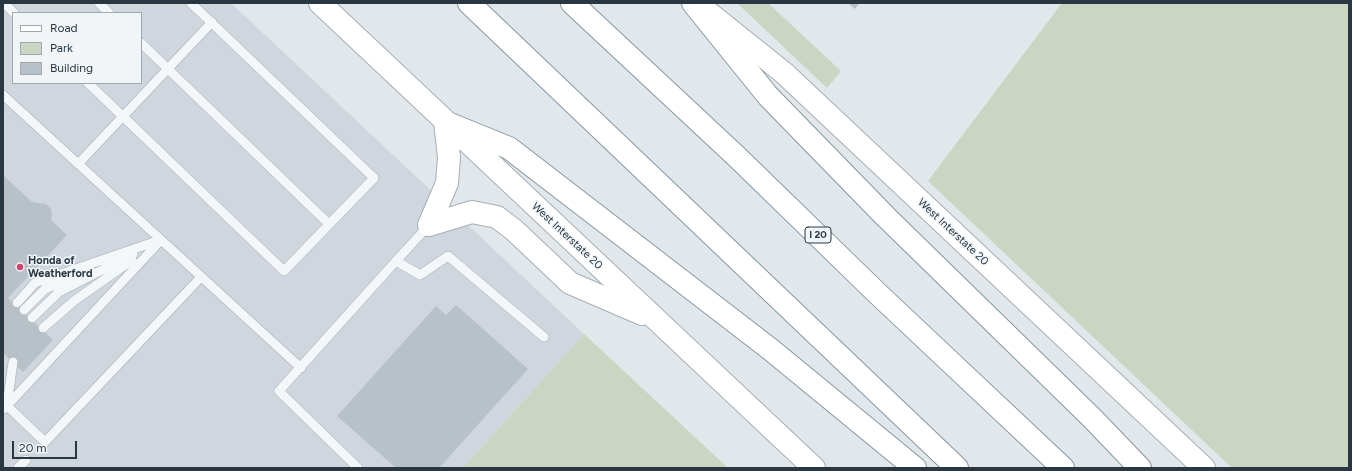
<!DOCTYPE html>
<html>
<head>
<meta charset="utf-8">
<style>
  body { margin:0 }
  #map { position:relative; width:1352px; height:471px; overflow:hidden; background:#e1e7ea; font-family:Figtree,sans-serif }
  canvas { display:block }
  .frame { position:absolute; inset:0; border:4px solid #293743; pointer-events:none }
  .legend { position:absolute; left:12px; top:12px; width:130px; height:72px; box-sizing:border-box; background:#f1f5f8; border:1px solid #a1a9b0; margin:0; padding:5px 7px; list-style:none; font-size:12px; color:#293743 }
  .legend li { display:flex; align-items:center; gap:8px; height:20px }
  .legend b { width:20px; border:1px solid #a1a9b0 }
  .scale { position:absolute; left:12px; top:441px; width:65px; height:18px; box-sizing:border-box; border:2px solid #293743; border-top:0; padding-left:5px; font-size:12px; line-height:14px; white-space:nowrap; color:#293743; -webkit-text-stroke:3px #f1f5f8; paint-order:stroke }
</style>
</head>
<body>
<div id="map">
<canvas width="1352" height="471"></canvas>
<div class="frame"></div>
<ul class="legend">
<li><b style="height:5px;background:#fff"></b>Road</li>
<li><b style="height:11px;background:#cad5c2"></b>Park</li>
<li><b style="height:11px;background:#b8c1c8"></b>Building</li>
</ul>
<div class="scale">20 m</div>
</div>
<script>
const context = document.querySelector('canvas').getContext('2d');
context.lineJoin = 'round';
function fillPath(path, color) { context.fillStyle = color; context.fill(path, 'evenodd'); }
const toPath = rows => new Path2D(rows.map(r => 'M' + r).join(''));
function trace(path, color, width, dash) { context.strokeStyle = color; context.lineWidth = width; context.lineCap = dash ? 'butt' : 'round'; context.setLineDash(dash || []); context.stroke(path); }
function label(font, color, halo, rows, align = 'center') {
  context.font = font + ' Figtree,sans-serif'; context.lineWidth = 3; context.setLineDash([]); context.textBaseline = 'middle'; context.strokeStyle = halo; context.fillStyle = color; for (const [text, x, y, turn = 0] of rows) {
    context.save(); context.translate(x, y); context.rotate((+turn || 0) * Math.PI / 180); context.textAlign = isNaN(turn) ? turn : align; if (halo) context.strokeText(text, 0, 0); context.fillText(text, 0, 0); context.restore();
  }
}
fillPath(toPath([
  [3,3,231,3,584,334,463,468,3,468],
  [13,13,141,13,141,83,13,83]
]), '#cfd6dd');
fillPath(toPath([
  [737,3,768,3,841,71,827,88],
  [1062,3,1349,3,1349,468,1232,468,928,181],
  [584,334,728,468,463,468]
]), '#cad5c2');
fillPath(toPath([
  [848,3,859,3,855,9],
  [3,175,32,202,46,204,51,209,52,215,51,220,67,235,8,298,53,340,23,372,3,353],
  [456,305,528,369,439,468,396,468,337,416,436,306,446,315]
]), '#b8c1c8');
const lane = toPath([
  [4,3,14,13],
  [99,3,109,13],
  [141,43,329,224],
  [88,83,284,271,374,178,191,3],
  [3,95,301,368],
  [78,164,212,22],
  [396,261,420,275,448,256,544,337],
  [17,303,35,283,160,240],
  [24,310,45,289,90,270],
  [32,318,59,292,133,254],
  [43,328,74,301,132,260],
  [3,402,45,442,201,277],
  [7,405,13,362],
  [4,409,161,240],
  [18,468,26,460],
  [358,468,279,391,396,261,429,225]
]);
const secondary = toPath([
  [320,3,814,468],
  [704,9,784,73,1204,468],
  [429,225,472,212,497,217,514,230,570,283,642,314],
  [429,225,447,183,449,157,445,122]
]);
const highway = toPath([
  [469,3,957,468],
  [572,3,736,156,878,294,1063,468],
  [693,3,768,96,885,216,1093,419,1140,468],
  [445,122,509,148,770,349,915,468]
]);
trace(lane, '#a6afb5', 10);
trace(secondary, '#a6afb5', 24);
trace(highway, '#8897a2', 24);
trace(lane, '#f4f7f9', 9);
trace(secondary, '#fff', 22);
trace(highway, '#fff', 22);
for (const [x, y, r, color] of [
  [20,267,4,"#d34372"]
]) { const dot = new Path2D(); dot.arc(x, y, r, 0, 2 * Math.PI); context.fillStyle = color; context.fill(dot); trace(dot, '#f1f5f8', 1.5); }
for (const [x, y, w] of [
  [818,235,26]
]) { const box = new Path2D(); box.roundRect(x - w / 2, y - 8, w, 16, 3); context.fillStyle = '#f1f5f8'; context.fill(box); trace(box, '#293743', 1); }
label('bold 10px', '#293743', null, [
  ["I 20",818,235]
]);
label('11px', '#293743', '#f1f5f8', [
  ["West Interstate 20",953,232,43],
  ["West Interstate 20",567,236,43]
]);
label('bold 11px', '#293743', '#f1f5f8', [
  ["Honda of",28,261],
  ["Weatherford",28,274]
], 'left');
</script>
</body>
</html>
